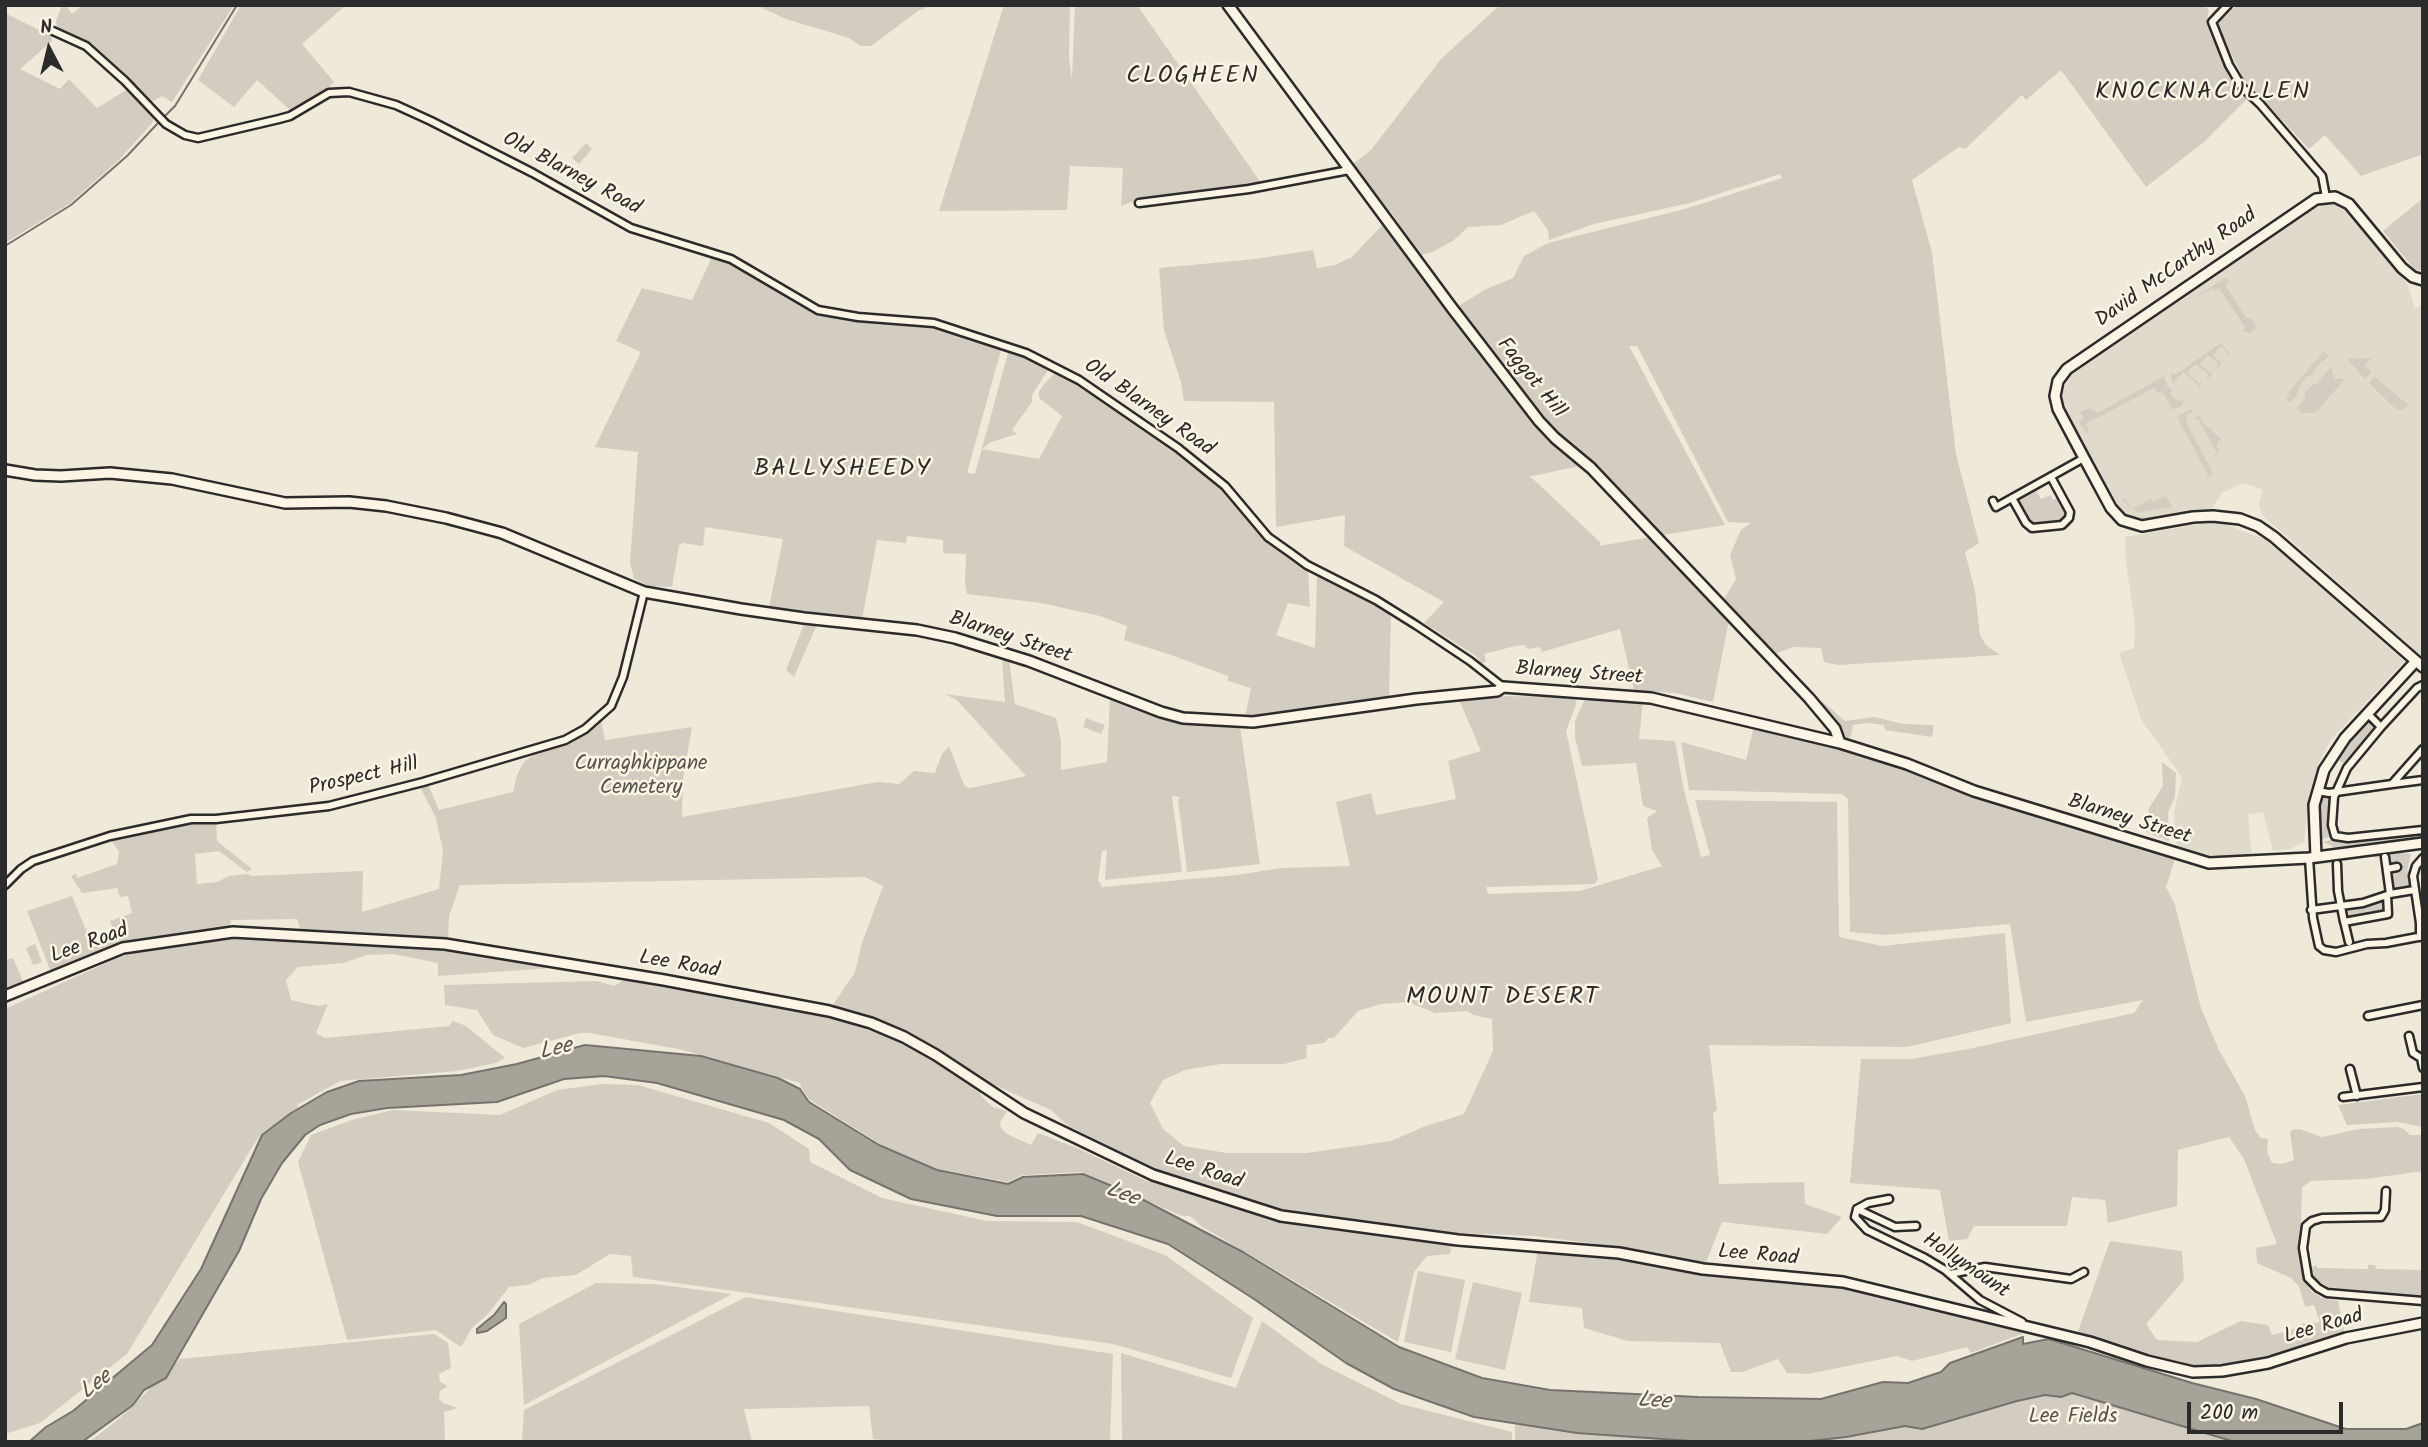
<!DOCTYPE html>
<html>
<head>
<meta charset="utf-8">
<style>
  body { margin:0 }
  #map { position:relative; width:2428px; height:1447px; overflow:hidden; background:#efe9da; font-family:Kalam,sans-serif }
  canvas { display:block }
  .frame { position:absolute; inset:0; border:7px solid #2b2b2b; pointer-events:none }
  .north { position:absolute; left:14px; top:14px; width:70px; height:70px; -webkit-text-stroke:5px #fcf5e5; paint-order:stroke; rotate:353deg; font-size:19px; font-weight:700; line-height:28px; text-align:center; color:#2b2b2b }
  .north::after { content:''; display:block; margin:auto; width:24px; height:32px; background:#2b2b2b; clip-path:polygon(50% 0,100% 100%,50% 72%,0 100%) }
  .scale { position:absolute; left:2187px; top:1402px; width:156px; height:32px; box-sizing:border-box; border:4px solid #2b2b2b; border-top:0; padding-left:9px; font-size:21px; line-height:24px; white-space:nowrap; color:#2b2b2b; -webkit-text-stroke:5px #fcf5e5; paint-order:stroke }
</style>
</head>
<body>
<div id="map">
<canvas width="2428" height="1447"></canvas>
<div class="frame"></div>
<div class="north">N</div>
<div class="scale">200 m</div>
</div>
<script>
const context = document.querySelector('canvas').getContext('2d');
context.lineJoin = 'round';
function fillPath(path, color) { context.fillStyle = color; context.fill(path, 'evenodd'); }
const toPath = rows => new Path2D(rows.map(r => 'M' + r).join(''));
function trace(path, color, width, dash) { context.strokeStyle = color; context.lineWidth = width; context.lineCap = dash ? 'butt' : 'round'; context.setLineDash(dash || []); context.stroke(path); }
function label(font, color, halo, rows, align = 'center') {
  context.font = font + ' Kalam,sans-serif'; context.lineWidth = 5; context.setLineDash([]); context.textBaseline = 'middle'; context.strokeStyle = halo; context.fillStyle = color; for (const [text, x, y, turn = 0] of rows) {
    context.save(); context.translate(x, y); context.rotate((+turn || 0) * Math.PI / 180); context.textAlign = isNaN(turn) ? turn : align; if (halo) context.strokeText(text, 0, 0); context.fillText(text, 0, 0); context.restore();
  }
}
fillPath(toPath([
  [2324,203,2333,203,2346,210,2366,230,2408,285,2415,309,2420,306,2423,310,2423,657,2262,515,2259,503,2263,490,2243,483,2222,493,2211,510,2196,509,2145,519,2127,516,2118,506,2101,478,2062,401,2063,389,2072,374,2201,286,2312,206],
  [2216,521,2265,539,2277,548,2403,660,2403,663,2330,741,2318,765,2310,789,2304,842,2290,849,2273,851,2263,812,2248,814,2252,855,2229,858,2177,849,2174,813,2182,777,2142,721,2119,653,2134,648,2135,625,2126,563,2125,537]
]), '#e0dacc');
fillPath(toPath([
  [62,5,66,5,71,13,74,13,82,5,234,5,172,102,162,96,150,103,89,44,57,30,56,21],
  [241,5,346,5,302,44,334,82,326,90,289,113,289,109,257,80,234,107,198,80],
  [756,5,932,5,918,11,871,46,861,46,849,38,786,19],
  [1004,5,1070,5,1069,57,1072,80,1075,5,1137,5,1261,183,1140,199,1121,206,1123,168,1070,166,1067,210,939,211],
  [1500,5,2205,5,2209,11,2206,23,2234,86,2247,99,2204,142,2146,187,2061,70,2026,100,2022,95,1965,149,1959,147,1912,180,1932,253,1956,454,1979,543,1965,552,1975,591,1980,635,1986,645,2000,655,1838,665,1824,662,1821,648,1793,647,1774,654,1723,601,1736,579,1730,555,1741,530,1751,523,1728,522,1637,346,1629,346,1725,525,1663,535,1588,458,1562,438,1468,323,1457,307,1486,289,1513,278,1524,256,1548,243,1685,209,1782,178,1780,174,1690,203,1594,224,1549,240,1548,230,1534,211,1501,225,1468,227,1454,240,1433,252,1417,256,1396,219,1353,164,1371,150,1442,58],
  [2237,5,2423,5,2423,154,2361,176,2325,135,2309,149,2243,78,2217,25],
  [5,13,51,36,52,41,20,69,60,89,69,79,97,108,128,89,153,116,153,122,120,159,69,204,5,243],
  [586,143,592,149,579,164,572,158],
  [2423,198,2423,271,2414,269,2383,231],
  [1384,223,1465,335,1513,395,1544,433,1580,466,1528,477,1532,478,1601,543,1599,546,1651,537,1729,620,1713,702,1675,693,1634,691,1620,629,1542,652,1540,647,1528,649,1525,645,1515,646,1484,654,1486,661,1482,664,1476,656,1424,623,1444,602,1344,546,1345,515,1276,527,1274,402,1184,401,1181,382,1164,330,1159,268,1255,259,1313,250,1317,268,1335,265,1352,257],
  [713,255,730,260,821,315,934,325,1002,346,967,473,975,474,1009,349,1048,367,1048,370,1032,395,1032,402,1012,430,1017,434,991,442,982,449,1039,459,1062,416,1039,398,1039,392,1043,385,1055,373,1063,374,1098,394,1193,464,1222,488,1264,537,1308,568,1310,607,1288,603,1276,635,1315,648,1317,573,1391,612,1389,699,1247,718,1245,717,1251,688,1228,681,1228,676,1171,655,1124,640,1127,626,1100,616,1041,603,967,594,965,583,966,554,943,553,943,540,907,536,906,543,877,540,862,619,769,607,783,539,705,527,703,546,683,543,679,545,672,587,647,586,634,578,630,563,638,452,595,447,641,352,616,341,642,288,692,300],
  [2226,277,2229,281,2225,285,2247,319,2250,317,2256,325,2255,329,2249,333,2243,331,2242,330,2245,327,2219,288,2215,290,2213,288,2192,300],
  [2221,343,2230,354,2226,356,2228,353,2221,346,2213,355,2220,362,2223,360,2219,367,2216,367,2218,363,2208,355,2200,364,2210,373,2213,371,2209,378,2206,378,2208,374,2196,364,2187,372,2200,384,2203,382,2198,389,2197,389,2199,386,2183,372,2172,384,2171,373,2175,375],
  [2324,351,2329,356,2315,368,2312,375,2308,376,2301,383,2296,396,2290,403,2286,399,2290,395,2288,393],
  [2371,358,2365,365,2371,372,2365,379,2347,359],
  [2331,367,2335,379,2345,379,2318,410,2312,413,2302,413,2297,408,2305,398,2305,393,2313,384,2317,384],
  [2164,376,2167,386,2172,390,2170,394,2178,401,2181,399,2184,401,2181,406,2168,411,2172,409,2163,392,2158,393,2154,388,2086,424,2089,431,2086,433,2079,421,2084,418,2080,412,2090,408,2098,413],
  [2374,376,2408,405,2403,410,2397,410,2369,383],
  [2190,409,2193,411,2191,414,2188,412,2186,422,2213,473,2217,472,2206,478,2208,475,2177,417],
  [2196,416,2201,417,2200,420,2223,441,2219,440,2216,447,2219,449,2216,456,2214,455,2217,453,2198,419,2194,420],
  [2036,491,2041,499,2051,495,2053,500,2058,497,2065,511,2063,519,2059,522,2036,524,2029,521,2019,501],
  [2166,496,2172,507,2138,512,2130,507,2121,499,2125,498,2130,506,2134,508,2151,499,2154,502],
  [805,622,817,624,794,677,786,670],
  [1002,658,1009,659,1015,704,1056,718,1061,741,1061,770,1107,762,1110,697,1172,718,1178,723,1184,721,1240,727,1260,864,1187,872,1178,800,1180,797,1172,796,1182,872,1105,880,1107,850,1102,851,1098,880,1102,887,1237,875,1281,868,1350,866,1336,802,1371,793,1376,815,1456,799,1448,761,1481,751,1460,702,1497,696,1575,697,1576,705,1566,731,1598,879,1594,884,1486,887,1488,894,1580,891,1662,866,1652,850,1647,818,1657,811,1643,806,1636,763,1582,766,1575,737,1575,721,1585,699,1643,701,1639,739,1675,741,1683,786,1701,857,1710,855,1695,800,1837,802,1839,937,1882,946,2005,933,2011,1023,1907,1047,1709,1045,1717,1111,1713,1112,1719,1184,1804,1182,1805,1204,1842,1217,1827,1234,1722,1222,1705,1265,1590,1243,1534,1236,1435,1232,1275,1211,1154,1168,1067,1125,1051,1110,983,1080,906,1033,831,1008,855,972,862,943,883,886,865,877,460,885,449,916,448,942,301,932,297,919,231,920,229,931,125,943,51,972,27,911,72,896,93,947,117,938,110,921,132,913,128,896,120,897,117,888,82,893,71,876,76,874,77,878,117,864,119,852,110,838,191,822,216,822,217,841,252,869,247,872,219,851,195,854,197,884,217,882,229,876,248,874,252,876,363,871,362,912,439,889,443,851,436,818,420,787,428,784,439,810,513,792,517,775,524,762,532,756,558,747,601,720,605,740,692,727,683,779,682,817,878,782,899,784,914,771,935,773,942,754,949,746,965,787,971,788,1026,776,957,700,945,694,1005,702],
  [1408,1002,1435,1013,1467,1011,1473,1015,1492,1019,1493,1051,1464,1114,1423,1127,1391,1141,1307,1153,1227,1153,1184,1146,1163,1129,1150,1103,1163,1080,1185,1070,1221,1064,1284,1064,1306,1058,1307,1045,1325,1043,1328,1038,1334,1038,1358,1011,1381,1004],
  [1823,702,1845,721,1874,717,1903,724,1934,725,1932,737,1885,730,1884,725,1869,723,1853,725,1851,736,1847,739,1821,704],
  [1086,718,1105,725,1101,734,1083,727],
  [2368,722,2371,722,2375,727,2346,764,2339,761,2342,752],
  [1754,726,1850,750,1905,767,1973,796,2175,859,2166,887,2175,905,2201,1008,2219,1050,2245,1096,2255,1130,2261,1138,2268,1139,2267,1152,2272,1163,2282,1164,2294,1160,2290,1133,2292,1130,2299,1129,2322,1137,2359,1129,2397,1127,2404,1129,2410,1135,2423,1135,2423,1171,2366,1179,2311,1181,2302,1187,2300,1266,2305,1282,2312,1292,2322,1298,2338,1301,2345,1336,2292,1350,2203,1369,2181,1366,2077,1334,2110,1241,2182,1251,2184,1280,2146,1324,2157,1340,2197,1342,2241,1321,2268,1325,2272,1335,2289,1331,2302,1324,2320,1322,2314,1305,2305,1307,2299,1286,2291,1278,2257,1263,2256,1248,2277,1244,2244,1159,2229,1137,2178,1150,2177,1206,2108,1223,2105,1200,2072,1197,2067,1226,1974,1226,1967,1239,1949,1241,1940,1190,1850,1183,1861,1059,1911,1059,1968,1049,2134,1013,2143,1000,2026,1022,2010,924,1885,935,1850,932,1848,799,1842,794,1689,790,1681,742,1746,760],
  [2162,762,2176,773,2175,796,2168,813,2169,841,2146,832,2149,808,2163,786],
  [2323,794,2330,798,2328,819,2330,837,2319,840,2319,803],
  [2423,832,2423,839,2339,849,2323,842,2333,839,2356,839],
  [2397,852,2411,854,2407,871,2411,872,2411,885,2409,888,2392,888,2390,874,2392,871,2387,855,2375,858,2375,855],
  [2383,899,2386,912,2346,919,2344,908],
  [239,937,447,946,551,968,438,976,438,963,393,954,366,955,344,963,298,967,286,980,291,1000,318,1006,328,1004,316,1033,325,1038,449,1026,453,1021,466,1026,505,1058,496,1063,457,1071,340,1081,297,1105,298,1107,259,1136,127,1354,40,1423,5,1434,5,1009,115,959,142,950],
  [35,944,42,962,33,965,26,948],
  [13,958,25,986,5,992,5,960],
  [624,980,826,1015,901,1042,980,1088,980,1094,986,1101,993,1107,1007,1111,1000,1122,1001,1128,1007,1134,1031,1145,1038,1133,1077,1148,1147,1181,1201,1195,1264,1217,1313,1226,1452,1245,1450,1254,1427,1256,1414,1272,1398,1342,1201,1226,1190,1216,1182,1216,1082,1172,1023,1175,1008,1182,937,1169,880,1144,810,1100,801,1087,800,1083,683,1050,590,1033,580,1033,523,1048,493,1035,477,1010,445,1005,444,985,597,981,614,986],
  [602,1084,638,1085,769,1123,809,1149,810,1162,882,1198,987,1221,1077,1222,1165,1255,1253,1318,1231,1378,1113,1344,633,1277,631,1256,610,1254,576,1275,543,1278,528,1285,509,1287,488,1314,472,1328,461,1347,436,1330,347,1340,298,1162,311,1135,352,1120,393,1110,500,1115,557,1090],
  [2423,1094,2423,1127,2397,1122,2347,1125,2338,1105],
  [1538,1249,1623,1258,1716,1276,1840,1286,2024,1333,1971,1353,1967,1347,1912,1361,1897,1356,1808,1374,1787,1373,1778,1359,1743,1372,1731,1372,1720,1343,1628,1341,1584,1328,1582,1308,1529,1302],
  [2316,1265,2318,1268,2368,1269,2368,1265,2375,1265,2376,1269,2423,1270,2423,1297,2328,1287,2314,1277,2312,1267],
  [1418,1271,1465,1280,1451,1352,1404,1342],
  [1473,1282,1522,1293,1505,1370,1455,1359],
  [596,1283,654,1284,732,1294,524,1405,519,1324],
  [746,1297,1113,1354,1110,1442,895,1442,873,1439,869,1406,744,1409,752,1442,522,1442,524,1410],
  [1262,1321,1321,1364,1401,1404,1512,1432,1512,1442,1122,1442,1121,1353,1236,1388],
  [434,1334,448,1343,451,1368,439,1374,440,1382,448,1386,440,1391,439,1399,443,1403,458,1408,444,1412,445,1442,89,1442,120,1418,180,1359],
  [2072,1393,2235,1442,1801,1442,1846,1437,1905,1426,1923,1429,2017,1401,2045,1395,2061,1396],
  [1515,1423,1577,1433,1705,1442,1515,1442]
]), '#d2cdc0');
const water = toPath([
  [585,1045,701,1056,778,1078,800,1089,809,1102,879,1145,937,1170,1008,1184,1023,1177,1083,1174,1136,1196,1243,1252,1399,1347,1482,1378,1550,1390,1698,1397,1821,1399,1883,1382,1908,1383,1941,1372,1950,1363,2023,1337,2023,1344,2049,1339,2192,1383,2256,1399,2346,1429,2406,1429,2423,1423,2423,1442,2235,1442,2072,1393,2061,1397,2045,1395,2017,1401,1922,1429,1905,1426,1846,1437,1801,1442,1705,1442,1577,1433,1474,1417,1394,1389,1346,1363,1254,1299,1168,1244,1081,1216,997,1216,911,1199,850,1170,819,1139,784,1120,657,1083,604,1076,564,1079,497,1102,387,1108,351,1114,320,1125,305,1135,282,1163,261,1199,239,1251,166,1378,144,1390,133,1405,82,1442,29,1442,46,1427,73,1411,152,1345,201,1269,262,1135,291,1113,327,1092,359,1081,461,1075,517,1064,585,1045],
  [504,1302,506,1304,506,1318,487,1331,477,1333,477,1329,494,1315,504,1302]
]);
fillPath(water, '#a6a399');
trace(water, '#75736d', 2);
trace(toPath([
  [163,118,175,106,237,5],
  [5,246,71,205,127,156,159,122]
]), '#75736d', 2);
const street = toPath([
  [2228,5,2212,22,2229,65,2242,87,2260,104,2322,176,2326,197],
  [53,31,86,46,125,81,166,124,185,135,198,138,279,119,290,116,329,93,349,92,396,105,431,121,533,173,631,228,731,259,818,310,858,317,934,323,1026,353,1079,380,1178,448,1225,486,1268,537,1292,554,1307,565,1376,600,1416,625,1470,661,1503,687],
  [1139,203,1249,189,1349,170],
  [2012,498,2026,523,2032,528,2062,525,2069,518,2070,512,2051,477],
  [1993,501,1996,507,2084,458],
  [2423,685,2417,688,2381,727,2347,768,2334,797,2332,825,2335,836,2348,838,2423,830],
  [2367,713,2381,727],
  [2392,784,2423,780],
  [2317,791,2329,793,2392,784,2423,749],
  [2385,857,2390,894],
  [2309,858,2313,918,2319,946,2324,950,2336,952,2367,944,2386,943,2423,936],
  [2337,864,2338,891,2344,922,2388,914,2387,895],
  [2387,869,2397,867],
  [5,885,21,869,33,861,110,836,191,819,216,819,329,806,423,782,565,740,585,729,611,706,623,677,644,592],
  [2311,910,2363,903,2390,894,2414,890],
  [2344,921,2349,942],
  [2420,937,2420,923,2413,876,2416,866,2423,858],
  [2368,1016,2423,1005],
  [2409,1036,2413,1053,2421,1058,2423,1068],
  [2350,1069,2357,1096],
  [2343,1097,2423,1087],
  [2386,1191,2385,1210,2381,1217,2322,1218,2312,1221,2306,1226,2303,1248,2308,1278,2318,1288,2327,1293,2423,1301],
  [1857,1209,1868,1203,1889,1199],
  [1916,1226,1895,1227,1857,1209,1855,1217,1867,1230,1925,1258,1945,1270,1980,1300,2022,1322],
  [1950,1274,1985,1267,2071,1279,2084,1272]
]);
const secondary = toPath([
  [1228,5,1452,308,1539,421,1555,438,1591,468,1809,698,1835,729,1840,743],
  [2423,280,2413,277,2402,268,2349,204,2335,197,2316,199,2067,369,2058,381,2055,396,2058,409,2084,458,2111,508,2122,520,2142,526,2193,517,2213,516,2240,519,2258,526,2274,537,2423,667],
  [5,470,35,475,61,476,110,473,172,479,285,503,349,502,386,506,446,518,502,533,644,592,741,609,804,618,917,630,955,638,1029,661,1161,712,1183,718,1253,722,1416,699,1497,691,1503,687,1651,698,1840,743,1907,764,1974,791,2209,863,2309,858,2423,843],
  [2316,857,2314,805,2324,770,2345,738,2416,661],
  [5,996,123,948,233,932,445,944,664,980,829,1011,871,1023,904,1037,936,1055,1024,1113,1153,1175,1281,1216,1458,1240,1619,1253,1703,1269,1843,1282,2090,1342,2147,1361,2193,1372,2222,1371,2268,1363,2346,1338,2423,1323]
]);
trace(street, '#2b2b2b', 11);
trace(secondary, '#2b2b2b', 14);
trace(street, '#fcf5e5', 6);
trace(secondary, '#fcf5e5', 9);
label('21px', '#2b2b2b', '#fcf5e5', [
  ["Old Blarney Road",571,175,28],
  ["David McCarthy Road",2177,269,-35],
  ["Faggot Hill",1530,379,51],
  ["Old Blarney Road",1148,409,35],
  ["Blarney Street",1010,639,18],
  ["Blarney Street",1579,675,4],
  ["Prospect Hill",364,778,-13],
  ["Blarney Street",2129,821,17],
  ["Lee Road",90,945,-20],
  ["Lee Road",679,966,10],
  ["Lee Road",1203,1172,18],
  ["Lee Road",1758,1257,5],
  ["Hollymount",1965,1267,34],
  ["Lee Road",2324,1328,-16]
]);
label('21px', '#555450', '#fcf5e5', [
  ["Curraghkippane",641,765],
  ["Cemetery",641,789],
  ["Lee Fields",2073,1418]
]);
label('italic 23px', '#565552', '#fcf5e5', [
  ["Lee",556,1051,-13],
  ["Lee",1122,1196,21],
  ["Lee",97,1386,-38],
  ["Lee",1654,1403,4]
]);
context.letterSpacing = '2px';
label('24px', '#2b2b2b', '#fcf5e5', [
  ["CLOGHEEN",1193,78],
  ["KNOCKNACULLEN",2203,94],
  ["BALLYSHEEDY",843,471],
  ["MOUNT DESERT",1503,999]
]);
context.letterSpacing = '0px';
</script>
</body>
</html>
